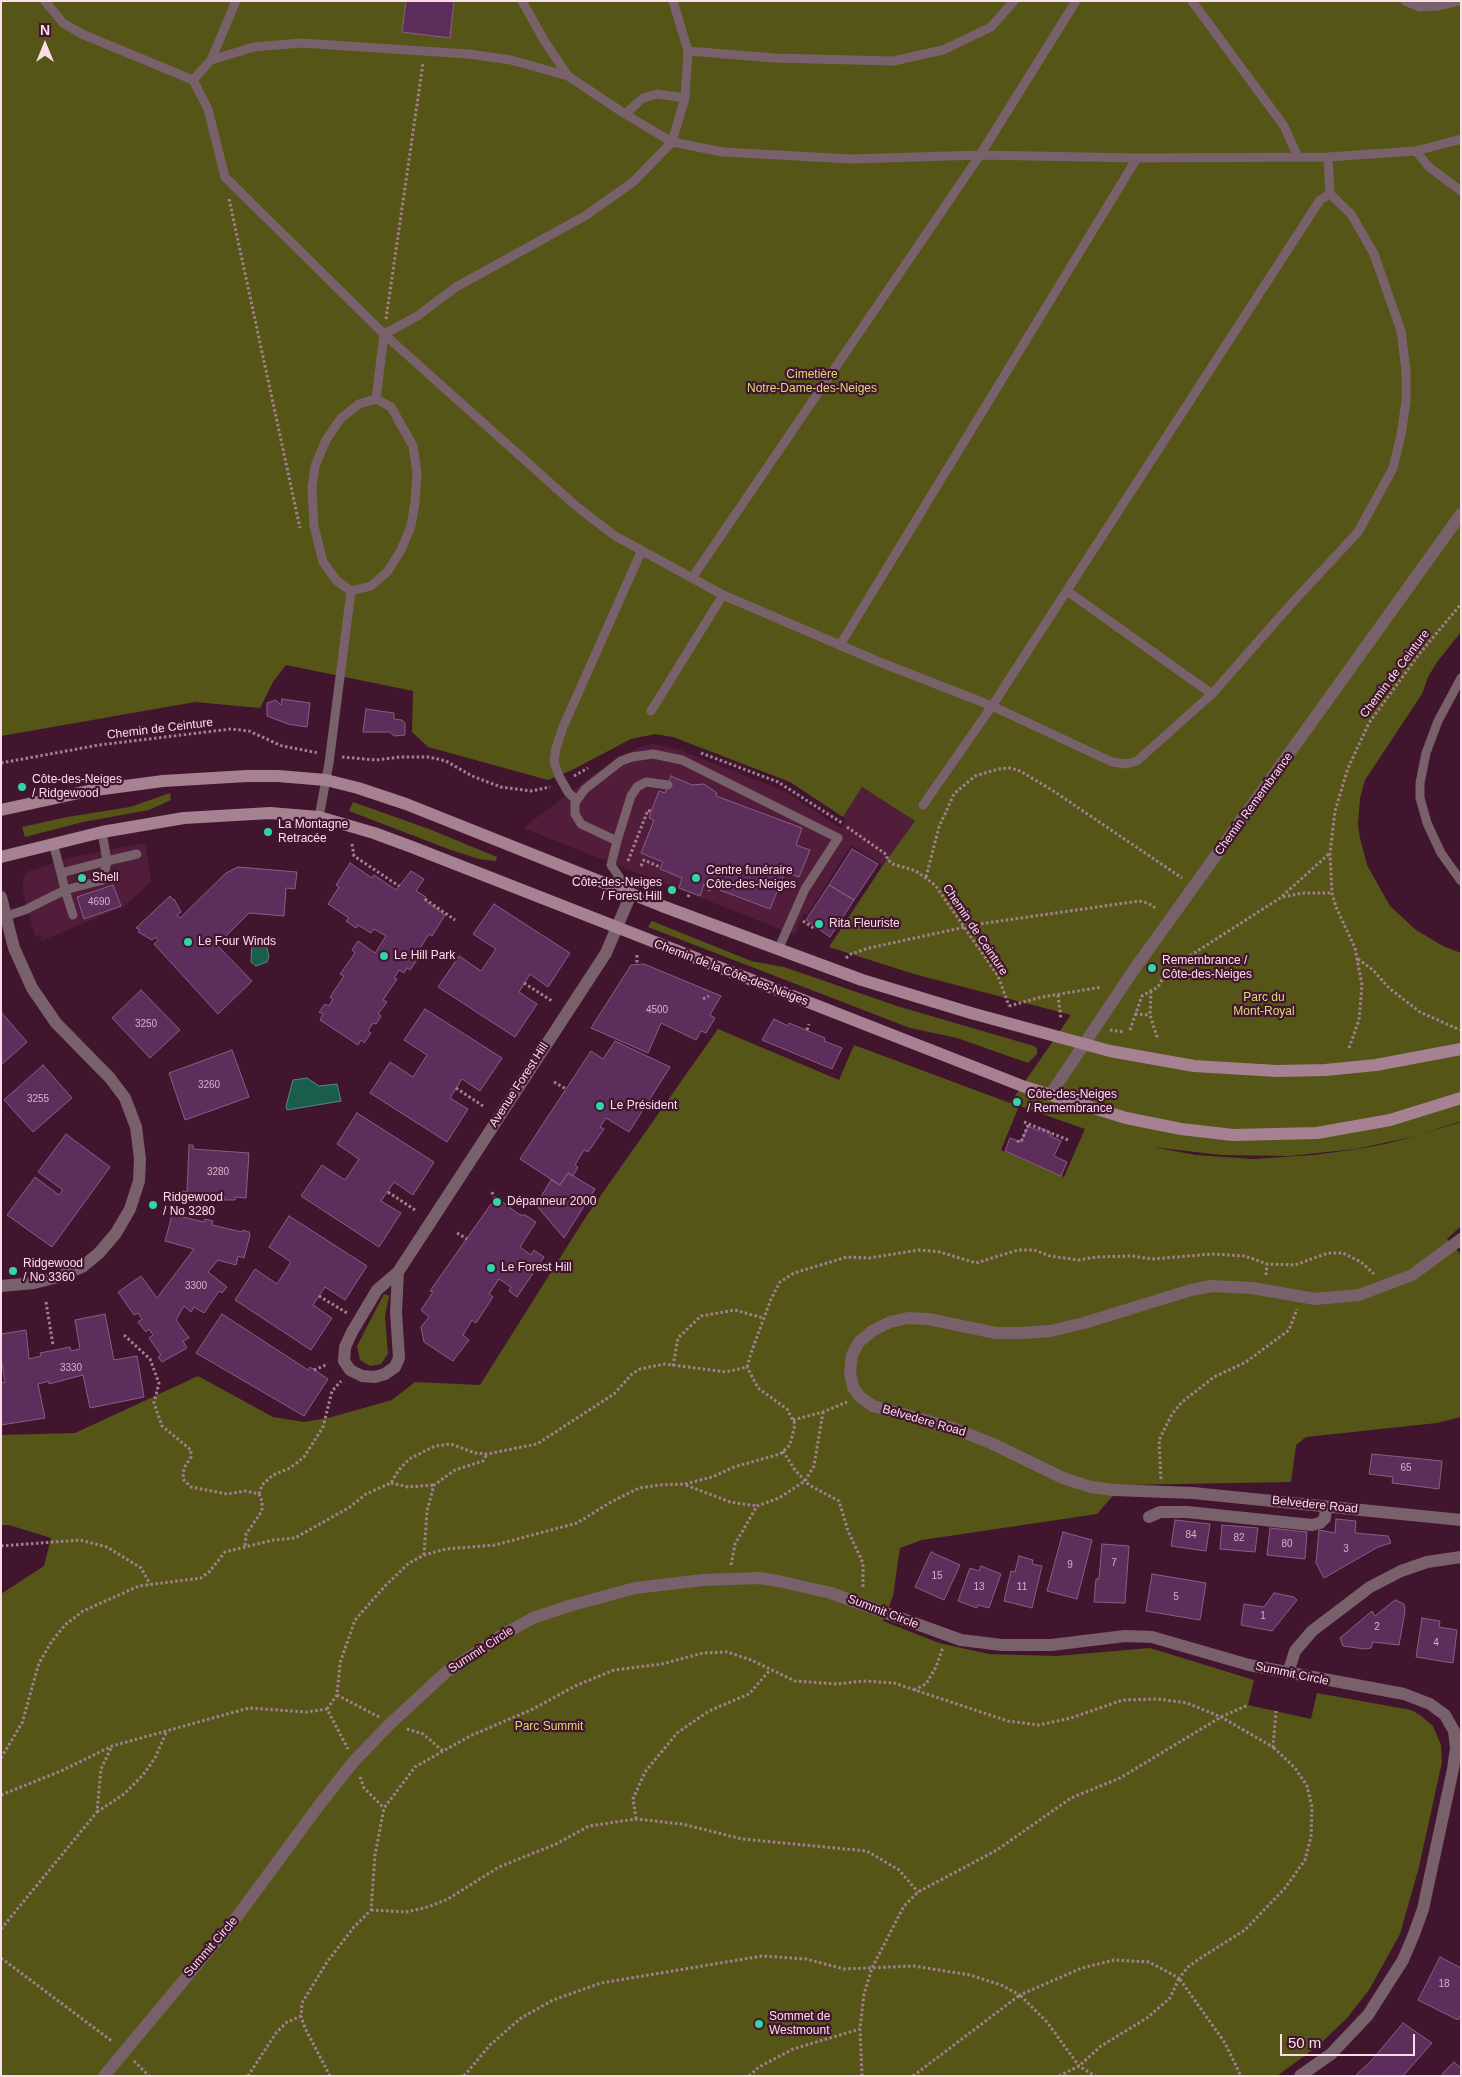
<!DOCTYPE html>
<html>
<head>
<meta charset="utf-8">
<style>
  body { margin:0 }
  #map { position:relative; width:1462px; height:2077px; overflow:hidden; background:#42152e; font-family:Helvetica,sans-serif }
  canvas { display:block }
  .frame { position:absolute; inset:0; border:2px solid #fbddea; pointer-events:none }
  .north { position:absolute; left:20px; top:20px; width:50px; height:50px; -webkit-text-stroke:4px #42152e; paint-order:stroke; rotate:0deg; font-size:14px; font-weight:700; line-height:20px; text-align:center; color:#fbddea }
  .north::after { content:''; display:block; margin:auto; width:18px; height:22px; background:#fbddea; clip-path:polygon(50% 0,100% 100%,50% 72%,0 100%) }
  .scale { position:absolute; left:1280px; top:2034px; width:135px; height:22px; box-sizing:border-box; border:2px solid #fbddea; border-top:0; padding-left:6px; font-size:15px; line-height:18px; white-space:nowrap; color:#fbddea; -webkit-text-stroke:4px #42152e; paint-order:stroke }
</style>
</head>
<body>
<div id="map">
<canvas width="1462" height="2077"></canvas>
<div class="frame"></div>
<div class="north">N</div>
<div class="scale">50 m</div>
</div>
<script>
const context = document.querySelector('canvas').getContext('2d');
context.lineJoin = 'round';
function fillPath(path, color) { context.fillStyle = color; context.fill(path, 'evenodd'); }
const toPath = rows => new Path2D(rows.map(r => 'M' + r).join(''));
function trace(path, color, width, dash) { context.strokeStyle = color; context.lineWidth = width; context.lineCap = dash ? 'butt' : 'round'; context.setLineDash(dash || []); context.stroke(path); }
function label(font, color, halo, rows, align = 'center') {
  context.font = font + ' Helvetica,sans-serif'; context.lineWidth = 4.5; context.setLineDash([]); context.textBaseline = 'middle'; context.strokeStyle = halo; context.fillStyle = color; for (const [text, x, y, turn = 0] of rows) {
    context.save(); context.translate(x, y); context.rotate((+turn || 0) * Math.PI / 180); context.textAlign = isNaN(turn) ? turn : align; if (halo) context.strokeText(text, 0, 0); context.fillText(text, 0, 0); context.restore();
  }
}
fillPath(toPath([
  [652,744,677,749,786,792,841,828,845,822,843,817,862,787,915,821,883,865,852,846,850,847,807,915,804,914,801,920,795,935,523,828,617,757,642,746],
  [145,843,151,881,125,906,41,941,40,935,35,937,23,891,23,880,27,872,69,858]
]), '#511d3a');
fillPath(toPath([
  [1,1,1461,1,1461,632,1437,662,1428,677,1422,694,1365,780,1360,798,1358,824,1360,838,1367,865,1390,906,1416,930,1443,946,1461,953,1461,1121,1422,1134,1461,1122,1461,1226,1447,1239,1461,1255,1461,1417,1437,1423,1306,1437,1296,1445,1291,1482,1122,1485,1097,1514,922,1540,900,1548,893,1596,883,1621,939,1643,989,1654,1056,1656,1150,1648,1254,1680,1248,1705,1311,1719,1317,1693,1411,1710,1420,1715,1433,1726,1441,1745,1442,1762,1419,1867,1400,1934,1369,1990,1347,2018,1319,2045,1277,2076,1,2076,1,1594,44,1566,51,1538,9,1525,1,1525,1,1435,75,1433,198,1376,273,1417,304,1422,328,1418,392,1400,415,1382,480,1385,587,1215,718,1029,839,1080,854,1045,1010,1103,1071,1015,914,974,829,947,883,865,915,821,862,787,843,817,790,782,673,737,655,734,631,739,572,770,548,780,428,747,412,732,413,691,286,665,273,682,260,708,195,702,1,736],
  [1011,1103,1085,1129,1064,1177,1001,1150,1019,1106],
  [1416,1136,1385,1144,1352,1150,1313,1155,1253,1159,1196,1155,1153,1147,1221,1155,1289,1156,1356,1149],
  [170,793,171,800,149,810,83,822,25,837,22,827,67,817,130,807],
  [353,802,429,829,497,857,496,861,479,859,451,850,349,811],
  [652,921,751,961,784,967,897,1006,1034,1046,1037,1048,1037,1054,1028,1063,957,1038,910,1028,648,927],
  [384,1294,389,1296,385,1317,388,1354,381,1364,370,1366,360,1360,357,1346]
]), '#555518');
const water = toPath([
  [260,937,265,941,269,956,267,962,256,966,251,962,252,942,254,938,260,937],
  [307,1078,319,1086,337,1084,341,1101,287,1110,286,1106,293,1080,307,1078]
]);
fillPath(water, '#195e4a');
trace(water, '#5d847a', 1);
const building = toPath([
  [406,1,454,1,450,38,402,32,406,1],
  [282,699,310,703,307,727,288,724,267,716,267,703,276,700,281,705,282,699],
  [366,709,394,713,394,719,402,720,405,723,405,735,394,736,390,732,363,732,366,709],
  [671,776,692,785,704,784,717,793,716,796,802,828,796,845,810,850,799,877,785,872,770,909,704,884,700,896,679,888,682,878,660,869,663,862,641,853,654,820,649,818,651,812,659,791,665,793,671,776],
  [852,849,878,864,854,900,829,885,852,849],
  [350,863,372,878,374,875,396,890,411,871,424,879,416,891,426,897,424,900,445,915,432,936,429,934,414,958,417,960,410,970,407,968,404,973,399,970,394,978,397,979,383,1000,387,1002,378,1014,381,1016,376,1024,373,1023,368,1031,371,1033,364,1043,361,1040,358,1045,320,1020,323,1014,319,1012,325,1004,329,1006,333,999,330,997,344,976,340,974,355,953,352,950,358,941,375,953,386,936,374,929,371,933,358,925,356,928,346,921,349,918,328,904,339,887,336,885,350,863],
  [238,867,297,872,295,889,286,888,284,916,249,913,217,945,252,981,218,1014,154,944,158,940,156,937,152,940,138,932,140,930,136,928,170,896,173,900,174,899,181,912,177,915,180,918,226,873,238,867],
  [113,885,121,906,84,919,77,897,113,885],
  [829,885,854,900,830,937,806,920,829,885],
  [494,904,570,953,548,987,530,974,519,992,537,1004,515,1037,438,987,459,956,481,971,496,949,473,934,494,904],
  [644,964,721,996,710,1015,715,1018,706,1033,701,1031,696,1040,661,1023,648,1053,591,1028,631,965,644,964],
  [141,990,180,1030,150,1058,112,1018,141,990],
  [425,1009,502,1058,480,1091,462,1079,450,1098,468,1109,447,1142,370,1093,390,1062,413,1077,427,1055,404,1040,425,1009],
  [1,1012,27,1042,1,1065,1,1012],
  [774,1019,788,1026,789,1023,825,1038,824,1041,842,1048,832,1069,762,1040,774,1019],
  [615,1041,670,1067,629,1132,606,1118,600,1127,604,1129,588,1152,584,1150,575,1165,578,1167,573,1176,568,1173,560,1185,520,1159,591,1051,603,1059,615,1041],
  [232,1050,249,1097,185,1120,169,1073,232,1050],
  [43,1065,72,1098,33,1132,4,1100,43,1065],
  [357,1113,434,1162,413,1195,394,1182,381,1201,401,1213,379,1247,301,1196,322,1165,345,1180,359,1159,337,1144,357,1113],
  [1028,1126,1039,1131,1040,1128,1046,1130,1051,1133,1050,1136,1061,1141,1054,1156,1067,1162,1061,1176,1005,1151,1010,1138,1021,1142,1028,1126],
  [66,1134,110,1167,52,1247,7,1215,35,1177,59,1195,63,1190,38,1172,66,1134],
  [189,1145,193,1145,193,1149,249,1153,246,1198,236,1197,235,1200,224,1200,225,1197,195,1195,194,1198,183,1197,183,1191,187,1192,189,1145],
  [568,1173,595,1189,564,1238,536,1205,551,1180,560,1185,568,1173],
  [496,1197,520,1215,525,1215,536,1222,520,1247,531,1255,534,1250,544,1257,517,1297,509,1291,511,1287,499,1279,489,1294,493,1297,476,1323,472,1320,463,1335,469,1340,453,1361,424,1342,421,1327,429,1317,421,1310,433,1292,430,1291,496,1197],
  [177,1211,184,1213,183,1217,204,1222,205,1219,213,1221,212,1225,242,1232,243,1230,249,1232,250,1235,244,1258,238,1256,236,1265,218,1260,208,1272,227,1287,222,1293,219,1291,204,1313,194,1307,191,1312,184,1306,176,1320,189,1338,183,1341,187,1348,162,1362,158,1357,161,1355,149,1338,153,1335,149,1329,146,1332,138,1322,142,1319,138,1313,134,1315,118,1292,141,1276,157,1298,194,1249,165,1241,173,1212,176,1214,177,1211],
  [289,1216,367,1266,345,1300,325,1287,313,1305,332,1318,311,1350,235,1300,255,1269,277,1284,291,1262,269,1247,289,1216],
  [105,1314,114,1360,137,1356,144,1397,90,1408,83,1375,49,1384,49,1381,38,1384,45,1418,1,1425,1,1383,5,1382,1,1358,1,1334,26,1330,29,1359,41,1356,40,1353,70,1347,71,1351,80,1349,75,1320,105,1314],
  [222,1314,308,1370,310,1367,328,1379,304,1416,196,1353,222,1314],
  [1372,1454,1442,1461,1439,1489,1392,1483,1393,1477,1369,1474,1372,1454],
  [1336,1519,1356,1521,1355,1533,1388,1536,1391,1543,1378,1547,1324,1578,1316,1563,1319,1530,1335,1533,1336,1519],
  [1175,1520,1210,1524,1206,1551,1171,1546,1175,1520],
  [1222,1525,1258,1528,1255,1552,1220,1549,1222,1525],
  [1270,1528,1307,1532,1305,1559,1267,1555,1270,1528],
  [1063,1532,1092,1540,1077,1599,1047,1591,1063,1532],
  [1102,1544,1129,1546,1125,1603,1094,1602,1096,1579,1099,1579,1102,1544],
  [931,1552,960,1565,944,1600,915,1587,931,1552],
  [1019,1556,1033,1560,1032,1564,1042,1566,1032,1608,1004,1601,1011,1571,1015,1572,1019,1556],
  [981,1566,1001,1574,989,1608,978,1605,977,1608,958,1601,970,1568,979,1571,981,1566],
  [1152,1574,1206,1583,1200,1620,1146,1611,1152,1574],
  [1274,1593,1294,1597,1297,1600,1272,1631,1241,1625,1244,1604,1264,1607,1274,1593],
  [1395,1600,1404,1604,1405,1611,1399,1645,1373,1642,1371,1648,1365,1649,1343,1646,1340,1638,1372,1611,1375,1616,1395,1600],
  [1422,1618,1440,1621,1439,1627,1457,1630,1453,1663,1416,1657,1422,1618],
  [1440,1957,1461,1968,1461,2014,1458,2020,1418,2000,1440,1957],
  [1403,2023,1432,2043,1410,2068,1403,2076,1355,2076,1372,2060,1403,2023],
  [1454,2062,1461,2068,1461,2076,1444,2076,1442,2074,1454,2062]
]);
fillPath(building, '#5d2d5b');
trace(building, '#885e84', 1);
trace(toPath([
  [229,199,300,528],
  [386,319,423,63],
  [701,753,778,782,842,823],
  [342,757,376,760,400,757,429,757,446,761,472,776,501,787,531,791,550,787],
  [1,763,99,745,231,729,249,731,282,746,319,753],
  [574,776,588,768],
  [847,827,887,855,887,859,893,864,916,871,935,885,998,976,1009,1006],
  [352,844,354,856,399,886],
  [628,861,648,810,651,812],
  [641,866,644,860,660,867],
  [926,877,939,827,954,794,975,776,998,769,1010,768,1020,771,1052,790,1182,878],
  [704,884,711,886,708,893],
  [688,897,690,892],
  [1283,897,1302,893,1332,893],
  [425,899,455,920],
  [803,921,815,929,816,927],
  [637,955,637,964],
  [846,958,851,954,869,948,979,924,1139,901,1148,903,1157,909],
  [1358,959,1373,970,1389,988,1420,1012,1460,1030],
  [524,983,552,1001],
  [1151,991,1150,1015,1158,1040],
  [1058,995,1061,1019],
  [703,999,709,996],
  [1009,1006,1042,997,1102,987],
  [1135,1014,1150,1015],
  [807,1030,809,1024],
  [1110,1030,1124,1032],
  [1130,1030,1142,996,1158,987,1164,976,1174,966,1280,898,1330,853],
  [1349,1048,1359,1020,1362,985,1355,948,1336,907,1332,893,1330,853,1335,811,1348,768,1369,723,1420,653,1461,604],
  [554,1082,566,1089],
  [456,1088,483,1106],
  [1024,1122,1068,1140],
  [1017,1141,1021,1142,1029,1123],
  [388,1192,415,1210],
  [492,1192,495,1199],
  [457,1233,467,1239],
  [1266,1275,1267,1264],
  [319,1296,347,1313],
  [46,1302,53,1345],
  [124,1335,150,1359,159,1383,154,1403,162,1426,191,1450,191,1457,184,1468,183,1479,191,1487,227,1494,246,1491,259,1494,262,1501,262,1511,246,1534,245,1546],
  [673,1366,678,1338,701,1316,735,1310,763,1318],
  [314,1370,328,1364],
  [793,1420,823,1412,847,1402],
  [783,1451,795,1470,809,1485,839,1501,848,1531,863,1563,863,1589],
  [1161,1479,1159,1440,1172,1414,1182,1402,1214,1377,1246,1362,1289,1330,1297,1309],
  [391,1483,408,1487,434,1485],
  [686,1485,730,1502,757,1506],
  [259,1494,262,1485,273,1475,290,1468,304,1457,323,1427,332,1391,341,1381],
  [1,1546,80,1540,107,1547,141,1568,150,1584],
  [424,1555,427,1511,434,1485,455,1470,483,1461,487,1454],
  [731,1565,735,1544,757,1506,779,1498,805,1481,814,1466,823,1412],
  [914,1690,926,1684,936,1667,943,1647],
  [337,1695,379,1717],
  [327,1709,337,1695,340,1663,355,1620,385,1586,409,1563,424,1555,446,1549,495,1545,577,1523,611,1502,639,1488,659,1485,685,1484,712,1477,734,1467,780,1454,790,1445,795,1424,787,1409,758,1388,747,1367],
  [407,1729,423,1734,443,1751],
  [1,1758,22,1723,39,1663,52,1641,65,1625,83,1611,139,1586,201,1578,210,1571,225,1552,273,1540,295,1538,350,1507,366,1494,391,1483,398,1471,409,1459,435,1446,451,1444,475,1453,487,1454,537,1444,614,1394,632,1374,640,1369,665,1364,726,1372,747,1367,751,1353,771,1299,780,1282,794,1273,847,1257,869,1258,919,1250,940,1252,976,1263,1018,1250,1034,1250,1050,1256,1079,1260,1096,1257,1132,1256,1152,1259,1212,1254,1245,1256,1267,1264,1295,1265,1328,1253,1343,1253,1361,1262,1374,1274],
  [360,1777,364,1788,384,1808],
  [1,1795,61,1771,112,1746,249,1708,306,1712,327,1709,348,1749],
  [97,1812,124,1794,143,1775,155,1758,166,1733],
  [636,1819,633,1799,645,1772,677,1733,709,1711,749,1694,770,1670],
  [371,1910,406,1912,428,1907,448,1899,499,1867,556,1844,589,1826,636,1819,682,1824,742,1839,867,1851,899,1870,918,1892],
  [1,1929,97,1812,101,1769,112,1746],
  [1,1958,113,2042],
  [134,2061,149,2076],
  [248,2076,276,2033,287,2022,301,2016],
  [330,2076,305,2028,301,2016,302,2003,327,1962,354,1927,371,1910,375,1855,384,1808,415,1767,470,1736,533,1709,575,1686,614,1670,662,1664,703,1653,727,1652,751,1660,795,1681,837,1684,863,1681,894,1683,1008,1721,1039,1725,1071,1718,1123,1700,1158,1699,1187,1703,1221,1717,1273,1747,1276,1711],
  [464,2076,490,2045,521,2018,553,2000,601,1983,762,1956,806,1959,844,1969,914,1966,970,1975,1001,1985,1020,1995,1082,1968,1114,1960,1149,1962,1179,1978,1188,1967,1202,1957,1245,1930,1285,1888,1305,1860,1311,1837,1312,1807,1307,1786,1295,1768,1273,1747],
  [749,2076,759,2067,793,2049,860,2029],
  [862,2076,860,2029,864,1994,872,1968,904,1906,918,1892,997,1850,1071,1798,1120,1778,1221,1717,1248,1705],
  [913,2076,1020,1995,1047,2022,1079,2066,1095,2076],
  [1059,2076,1079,2066,1101,2046,1147,2018,1170,1998,1179,1978,1225,2043,1241,2076]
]), '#a47f92', 3, [2.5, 2.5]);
trace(toPath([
  [45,1,63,23,82,34,193,80,211,60,254,47,301,43,469,54,511,60,568,76],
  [522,1,545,42,568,76,625,114,643,98,657,94,685,98,672,142,723,152,851,159,980,155,1137,158,1328,157,1416,151,1461,139],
  [673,1,688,51,774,58,893,61,943,50,991,27,1014,1],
  [1192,1,1284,126,1298,157],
  [1405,1,1420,7,1439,6,1459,1],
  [211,60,236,1],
  [193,80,208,109,225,177,384,334,376,399],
  [685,98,688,51],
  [625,114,672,142,633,182,585,216,456,287,416,317,384,334,576,506,615,536,692,578,980,155,1076,1],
  [1416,151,1429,167,1461,191],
  [376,399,391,407,413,446,417,473,415,502,411,526,401,550,388,571,371,586,351,591,337,581,323,562,314,526,312,488,315,466,326,440,341,418,359,404,376,399],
  [692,578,723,595,877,661,992,706,1112,762,1126,764,1137,761,1212,694,1292,603,1358,532,1393,468,1401,435,1406,402,1406,370,1401,331,1374,254,1351,214,1330,194],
  [1067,591,1212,694],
  [840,645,1137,158],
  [1461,678,1438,721,1426,753,1420,783,1420,798,1427,823,1441,853,1461,881],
  [651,711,723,595],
  [576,800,568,792,559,776,554,762,556,748,563,727,641,552],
  [923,805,992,706,1320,200,1330,194,1328,157],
  [319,817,329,763,351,591],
  [617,841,631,796,637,787,646,782,668,785],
  [53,843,61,873,107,861,102,832],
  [61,873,65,890,103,880,107,861,137,854],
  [630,893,611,865,617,841,581,824,575,814,575,803,585,789,621,761,632,757,653,754,682,760,838,838,805,889,778,950],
  [6,916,25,910,65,890,73,915]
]), '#79616c', 9);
trace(toPath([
  [104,2076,239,1914,320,1804,354,1761,391,1723,445,1673,504,1634,533,1618,569,1606,635,1588,703,1580,759,1578,778,1581,831,1593,886,1613]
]), '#79616c', 12);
trace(toPath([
  [1,897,14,948,32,988,56,1023,110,1078,125,1098,136,1127,140,1159,139,1181,130,1209,116,1233,99,1253,82,1267,58,1277,34,1283,1,1286],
  [1461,1239,1412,1275,1359,1295,1315,1299,1252,1288,1212,1286,1191,1290,1084,1323,1050,1331,1022,1333,996,1333,928,1319,908,1318,890,1322,872,1331,859,1342,852,1355,850,1372,853,1387,860,1397,873,1406,953,1428,993,1444,1063,1478,1091,1487,1113,1490,1193,1493,1461,1520],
  [398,1272,396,1312,399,1358,395,1367,385,1374,375,1377,362,1376,350,1370,344,1361,345,1347,352,1332,377,1290,398,1272,606,953,631,894],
  [1149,1517,1160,1512,1187,1512,1312,1525,1320,1523,1325,1518,1326,1507],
  [886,1613,961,1640,1002,1645,1051,1645,1125,1636,1152,1637,1249,1665,1404,1694,1430,1704,1445,1715,1454,1731,1456,1748,1453,1769,1423,1909,1414,1934,1403,1960,1368,2015,1331,2054,1300,2076],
  [1288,1673,1295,1651,1312,1631,1370,1587,1401,1571,1427,1562,1461,1557]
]), '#79616c', 12);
trace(toPath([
  [1050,1095,1133,971,1461,514]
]), '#79616c', 12);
trace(toPath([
  [1,810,88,791,163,781,247,776,278,776,326,780,358,788,406,804,662,906,862,980,971,1013,1110,1051,1194,1066,1277,1071,1325,1070,1376,1065,1461,1049],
  [1,857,102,832,184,818,270,813,319,817,374,833,412,847,1025,1087,1126,1118,1181,1129,1233,1135,1317,1133,1390,1120,1461,1098]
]), '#a68192', 12);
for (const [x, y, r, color] of [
  [22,787,5,"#33d4a8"],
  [268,832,5,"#33d4a8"],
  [82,878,5,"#33d4a8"],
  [696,878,5,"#33d4a8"],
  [672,890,5,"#33d4a8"],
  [819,924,5,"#33d4a8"],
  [188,942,5,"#33d4a8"],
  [384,956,5,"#33d4a8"],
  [1152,968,5,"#33d4a8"],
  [1017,1102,5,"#33d4a8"],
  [600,1106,5,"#33d4a8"],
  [497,1202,5,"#33d4a8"],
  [153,1205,5,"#33d4a8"],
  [491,1268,5,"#33d4a8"],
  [13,1271,5,"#33d4a8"],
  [759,2024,5,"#33d4a8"]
]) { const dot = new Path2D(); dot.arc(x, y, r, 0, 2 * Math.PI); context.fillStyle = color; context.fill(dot); trace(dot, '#42152e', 2); }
label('10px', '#d4b1c6', null, [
  ["4690",99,902],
  ["4500",657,1010],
  ["3250",146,1024],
  ["3260",209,1085],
  ["3255",38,1099],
  ["3280",218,1172],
  ["3300",196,1286],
  ["3330",71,1368],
  ["65",1406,1468],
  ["84",1191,1535],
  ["82",1239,1538],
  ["80",1287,1544],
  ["3",1346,1549],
  ["7",1114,1563],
  ["9",1070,1565],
  ["15",937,1576],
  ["13",979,1587],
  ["11",1022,1587],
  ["5",1176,1597],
  ["1",1263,1616],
  ["2",1377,1627],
  ["4",1436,1643],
  ["18",1444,1984]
]);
label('12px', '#dbdc76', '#42152e', [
  ["Cimetière",812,375],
  ["Notre-Dame-des-Neiges",812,389],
  ["Parc du",1264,998],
  ["Mont-Royal",1264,1012],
  ["Parc Summit",549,1727]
]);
label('12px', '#fbddea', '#42152e', [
  ["Chemin de Ceinture",1395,674,-53],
  ["Chemin de Ceinture",160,729,-7],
  ["Chemin Remembrance",1254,804,-54],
  ["Chemin de Ceinture",975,930,56],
  ["Chemin de la Côte-des-Neiges",731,973,21],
  ["Avenue Forest Hill",519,1085,-57],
  ["Belvedere Road",924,1421,16],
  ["Belvedere Road",1315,1505,6],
  ["Summit Circle",883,1612,21],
  ["Summit Circle",481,1650,-33],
  ["Summit Circle",1292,1674,12],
  ["Summit Circle",211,1947,-49]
]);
label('12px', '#fbddea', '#42152e', [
  ["Côte-des-Neiges",32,780],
  ["/ Ridgewood",32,794],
  ["La Montagne",278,825],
  ["Retracée",278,839],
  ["Centre funéraire",706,871],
  ["Côte-des-Neiges",706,885],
  ["Shell",92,878],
  ["Côte-des-Neiges",662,883,"right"],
  ["/ Forest Hill",662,897,"right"],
  ["Rita Fleuriste",829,924],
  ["Le Four Winds",198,942],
  ["Le Hill Park",394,956],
  ["Remembrance /",1162,961],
  ["Côte-des-Neiges",1162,975],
  ["Côte-des-Neiges",1027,1095],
  ["/ Remembrance",1027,1109],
  ["Le Président",610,1106],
  ["Ridgewood",163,1198],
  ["/ No 3280",163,1212],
  ["Dépanneur 2000",507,1202],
  ["Ridgewood",23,1264],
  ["/ No 3360",23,1278],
  ["Le Forest Hill",501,1268],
  ["Sommet de",769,2017],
  ["Westmount",769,2031]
], 'left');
</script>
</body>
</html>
